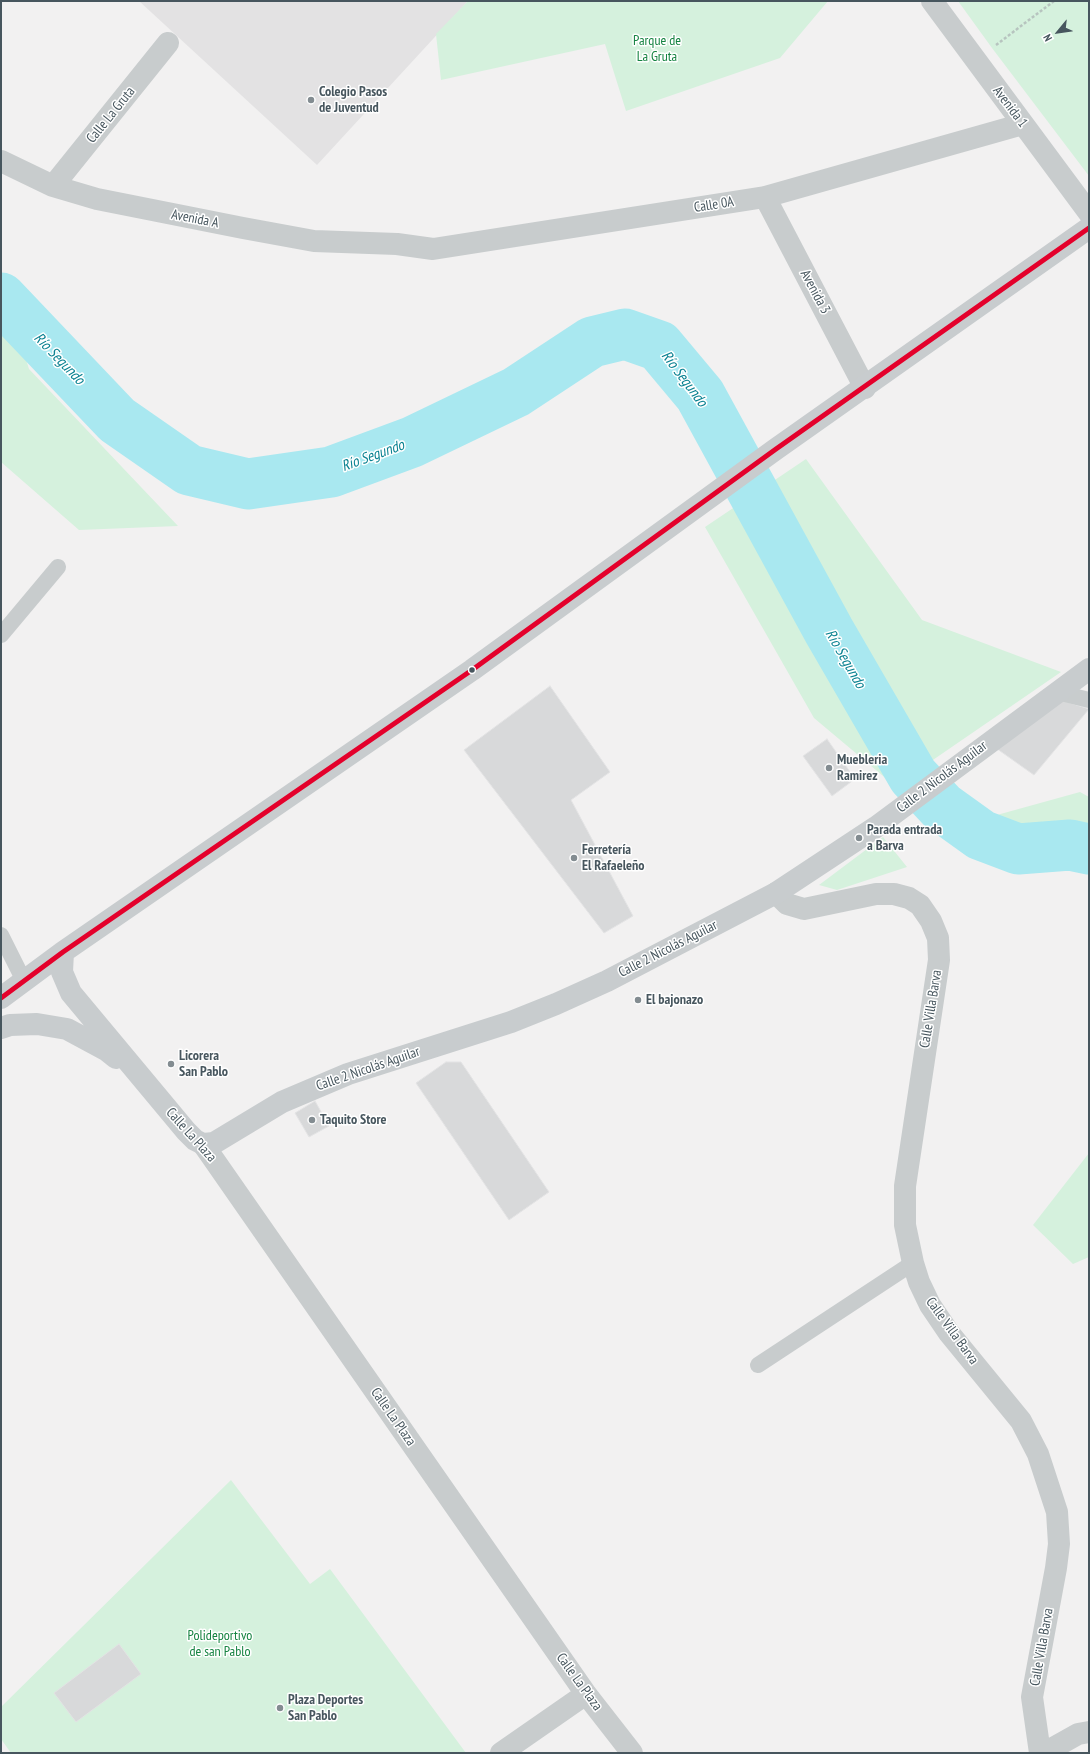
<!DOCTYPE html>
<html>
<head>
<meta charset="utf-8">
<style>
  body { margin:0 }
  #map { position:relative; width:1090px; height:1754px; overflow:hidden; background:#f2f1f1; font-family:"PT Sans Narrow",sans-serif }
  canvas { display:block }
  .frame { position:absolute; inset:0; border:2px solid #47565e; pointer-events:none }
  .north { position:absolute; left:1038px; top:12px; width:40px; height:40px; -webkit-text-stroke:3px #fff; paint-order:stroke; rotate:241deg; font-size:11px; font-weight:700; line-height:16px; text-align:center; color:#47565e }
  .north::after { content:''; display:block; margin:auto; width:14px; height:18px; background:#47565e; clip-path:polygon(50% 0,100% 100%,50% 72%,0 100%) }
</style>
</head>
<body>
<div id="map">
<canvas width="1090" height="1754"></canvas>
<div class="frame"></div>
<div class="north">N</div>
</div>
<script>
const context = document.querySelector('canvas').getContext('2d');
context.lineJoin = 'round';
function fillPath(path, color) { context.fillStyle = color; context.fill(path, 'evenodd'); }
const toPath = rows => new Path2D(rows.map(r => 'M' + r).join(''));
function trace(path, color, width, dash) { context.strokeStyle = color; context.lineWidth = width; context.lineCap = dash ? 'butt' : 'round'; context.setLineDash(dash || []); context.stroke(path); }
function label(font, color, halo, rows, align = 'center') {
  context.font = font + ' "PT Sans Narrow",sans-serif'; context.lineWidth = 3; context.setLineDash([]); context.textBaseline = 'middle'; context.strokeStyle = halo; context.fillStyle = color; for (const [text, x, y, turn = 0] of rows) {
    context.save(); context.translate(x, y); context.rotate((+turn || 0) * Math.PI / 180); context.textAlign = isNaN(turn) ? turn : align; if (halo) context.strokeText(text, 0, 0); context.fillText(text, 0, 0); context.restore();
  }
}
fillPath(toPath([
  [139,1,468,1,317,165]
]), '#e3e2e3');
fillPath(toPath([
  [468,1,828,1,780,58,626,111,605,44,441,80,436,34],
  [958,1,1089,1,1089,176,992,48],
  [1,281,29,369,178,526,79,530,1,462],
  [806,459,922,620,1061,672,895,786,814,718,705,527],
  [1080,792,1089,797,1089,844,986,818],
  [883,837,907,867,837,890,819,885],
  [1089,1153,1089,1257,1073,1264,1033,1225],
  [231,1480,310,1584,330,1569,466,1753,11,1753,1,1739,1,1707]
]), '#d5f1dd');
trace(toPath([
  [1,298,117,420,189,470,248,484,331,472,412,442,516,392,592,342,625,334,659,346,700,395,829,631,913,776,942,807,981,835,1018,849,1070,845,1089,849]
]), '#a9e8f0', 51);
const building = toPath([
  [550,686,610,772,571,800,633,916,604,933,464,750,550,686],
  [1061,700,1089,709,1034,775,993,746,1061,700],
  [827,739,855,779,832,796,803,756,827,739],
  [446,1062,461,1062,549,1192,509,1220,416,1083,446,1062],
  [315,1101,329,1126,309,1137,295,1113,315,1101],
  [119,1644,141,1674,76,1722,54,1693,119,1644]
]);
fillPath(building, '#d8d9da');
trace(building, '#e3e3e4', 1);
trace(toPath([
  [996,45,1054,1]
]), '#b7c4bf', 2.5, [3, 2]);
trace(toPath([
  [1,635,58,567],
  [1057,692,1089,700],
  [1,935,24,981],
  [758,1365,913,1263]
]), '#c8cccd', 16);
trace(toPath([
  [932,1,1089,213],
  [1,161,53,186,97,199,243,228,314,241,397,244,433,249,765,197,1023,124],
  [53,186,168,43],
  [765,197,865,388],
  [776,893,787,904,804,909,876,894,894,894,909,898,920,905,931,921,938,938,939,960,905,1186,905,1225,913,1263,919,1282,930,1305,949,1333,1021,1421,1038,1454,1057,1512,1059,1544,1056,1568,1032,1697,1040,1753],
  [203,1144,586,1694,632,1753],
  [501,1753,586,1694],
  [1044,1753,1078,1734,1089,1732]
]), '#c8cccd', 22);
trace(toPath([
  [63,952,62,972,71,993,186,1131,195,1140,203,1144,214,1143,282,1102,348,1074,511,1022,556,1004,607,981,776,893,876,827,1089,669],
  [1,998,63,952,472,670,776,449,1089,228],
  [1,1028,10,1025,37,1024,67,1029,106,1050,116,1058]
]), '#c8ccce', 22);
trace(toPath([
  [1,998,63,952,472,670,776,449,1089,228]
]), '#e4002b', 5);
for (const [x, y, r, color] of [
  [311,100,4,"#838c91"],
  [472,670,3.5,"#47565e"],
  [829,768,4,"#838c91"],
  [859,838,4,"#838c91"],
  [574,858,4,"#838c91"],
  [638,1000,4,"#838c91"],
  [171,1064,4,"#838c91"],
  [312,1120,4,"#838c91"],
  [280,1708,4,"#838c91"]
]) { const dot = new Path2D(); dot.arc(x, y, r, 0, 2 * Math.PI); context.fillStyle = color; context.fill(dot); trace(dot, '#fff', 1.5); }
label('14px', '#158341', '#fff', [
  ["Parque de",657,41],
  ["La Gruta",657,57],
  ["Polideportivo",220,1636],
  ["de san Pablo",220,1652]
]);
label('bold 14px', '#47565e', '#fff', [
  ["Colegio Pasos",319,92],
  ["de Juventud",319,108],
  ["Muebleria",837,760],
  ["Ramirez",837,776],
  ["Parada entrada",867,830],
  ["a Barva",867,846],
  ["Ferretería",582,850],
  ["El Rafaeleño",582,866],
  ["El bajonazo",646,1000],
  ["Licorera",179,1056],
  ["San Pablo",179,1072],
  ["Taquito Store",320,1120],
  ["Plaza Deportes",288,1700],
  ["San Pablo",288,1716]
], 'left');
label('14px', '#47565e', '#fff', [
  ["Avenida 1",1010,107,53],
  ["Calle La Gruta",111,115,-51],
  ["Calle 0A",714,205,-9],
  ["Avenida A",195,219,11],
  ["Avenida 3",815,292,62],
  ["Calle 2 Nicolás Aguilar",942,777,-37],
  ["Calle 2 Nicolás Aguilar",668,949,-27],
  ["Calle Villa Barva",931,1009,-81],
  ["Calle 2 Nicolás Aguilar",368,1069,-19],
  ["Calle La Plaza",191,1135,48],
  ["Calle Villa Barva",952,1331,54],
  ["Calle La Plaza",393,1417,55],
  ["Calle Villa Barva",1042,1647,-80],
  ["Calle La Plaza",579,1682,54]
]);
label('italic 15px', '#0a8291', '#fff', [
  ["Río Segundo",59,359,46],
  ["Río Segundo",684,379,53],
  ["Río Segundo",373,456,-20],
  ["Río Segundo",845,659,60]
]);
</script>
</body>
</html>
